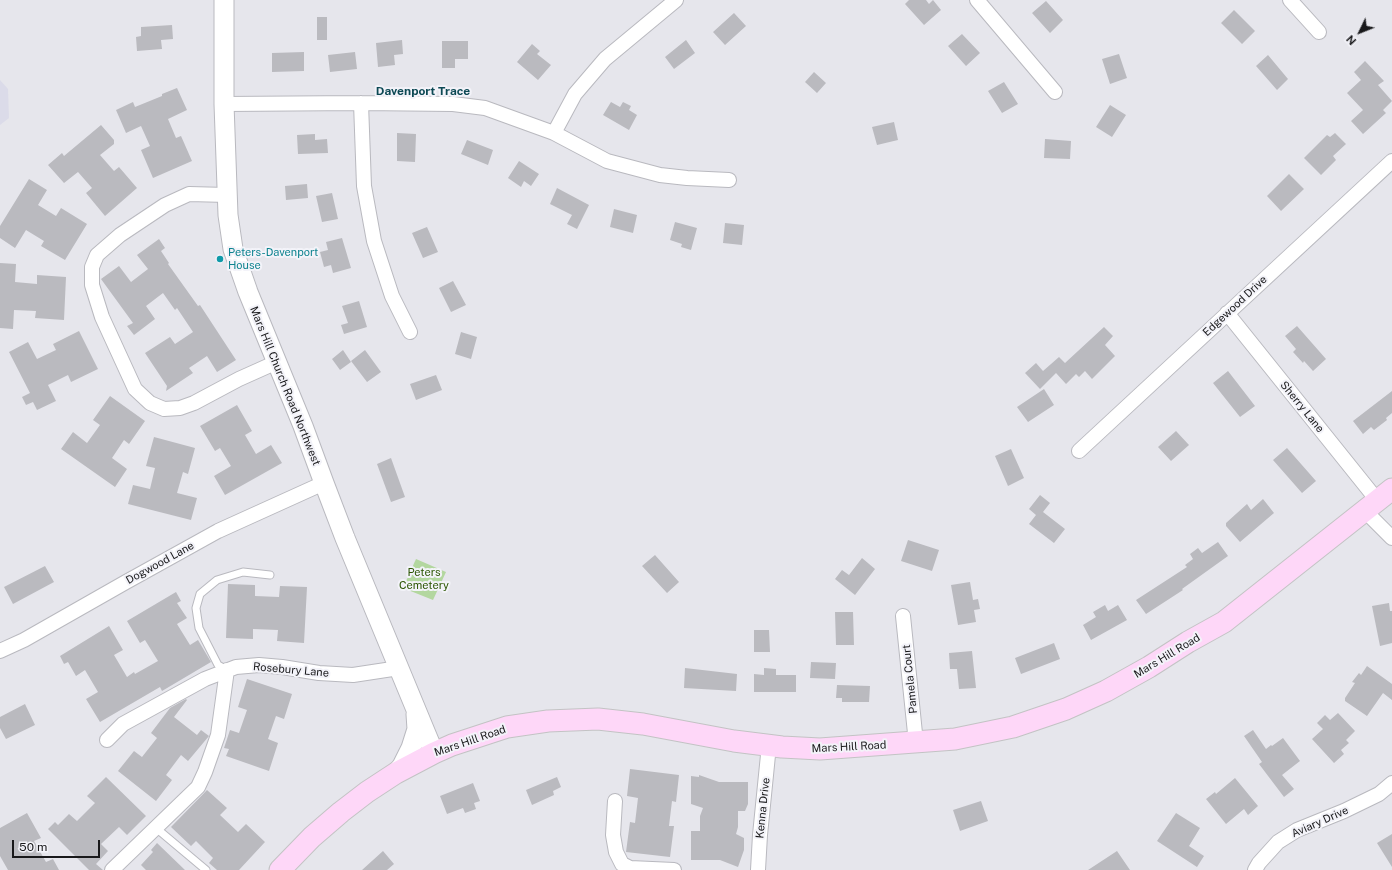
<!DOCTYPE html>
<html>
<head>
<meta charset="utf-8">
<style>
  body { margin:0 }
  #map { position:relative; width:1392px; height:870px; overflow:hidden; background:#e6e6ec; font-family:"Public Sans",sans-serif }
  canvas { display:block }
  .north { position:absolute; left:1340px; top:12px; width:40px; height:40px; -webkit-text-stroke:3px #f3f3f9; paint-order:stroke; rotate:227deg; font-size:11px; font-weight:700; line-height:16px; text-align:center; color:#19191b }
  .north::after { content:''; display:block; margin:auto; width:14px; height:18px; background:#19191b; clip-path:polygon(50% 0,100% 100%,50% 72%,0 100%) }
  .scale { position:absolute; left:12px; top:840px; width:88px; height:18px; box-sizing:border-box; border:2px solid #19191b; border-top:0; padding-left:5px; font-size:12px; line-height:14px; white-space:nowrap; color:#19191b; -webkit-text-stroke:3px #f3f3f9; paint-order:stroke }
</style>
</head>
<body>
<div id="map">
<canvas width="1392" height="870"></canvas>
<div class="north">N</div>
<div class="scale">50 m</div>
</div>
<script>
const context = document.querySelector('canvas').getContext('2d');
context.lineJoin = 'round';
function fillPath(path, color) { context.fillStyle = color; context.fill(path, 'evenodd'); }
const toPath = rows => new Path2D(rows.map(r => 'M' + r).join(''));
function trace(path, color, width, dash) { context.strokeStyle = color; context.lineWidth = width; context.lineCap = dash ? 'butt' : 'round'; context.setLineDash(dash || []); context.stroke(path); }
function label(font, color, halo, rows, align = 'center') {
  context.font = font + ' "Public Sans",sans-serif'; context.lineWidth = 4; context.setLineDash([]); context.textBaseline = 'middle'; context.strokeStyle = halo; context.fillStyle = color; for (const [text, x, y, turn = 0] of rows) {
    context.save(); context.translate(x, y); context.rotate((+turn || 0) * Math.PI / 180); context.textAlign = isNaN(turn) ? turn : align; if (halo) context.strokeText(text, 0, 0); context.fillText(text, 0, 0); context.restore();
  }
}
fillPath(toPath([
  [0,80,8,89,9,118,0,125]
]), '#dbdbe9');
fillPath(toPath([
  [416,559,446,572,433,600,403,588]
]), '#b3d79f');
fillPath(toPath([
  [909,0,926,0,929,4,933,0,941,10,924,25,905,4],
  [1046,1,1063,20,1050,33,1032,13],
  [1234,10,1255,31,1242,44,1221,23],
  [734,13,746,26,725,45,713,32],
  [317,17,327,17,327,40,317,40],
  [172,25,173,39,161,40,162,49,137,51,136,37,141,36,141,27],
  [962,34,980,53,966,66,948,46],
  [402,40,403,54,394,55,395,65,378,67,376,43],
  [686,40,695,53,674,69,665,57],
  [442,41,468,41,468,59,455,59,455,68,442,68],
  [532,44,540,51,537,54,551,65,538,80,517,62],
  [304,52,304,71,272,72,272,53],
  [355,52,357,69,330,72,328,55],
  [1119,54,1127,78,1110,84,1102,59],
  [1268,55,1288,79,1277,90,1256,66],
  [1365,61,1384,81,1378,85,1392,101,1383,110,1386,113,1363,134,1351,121,1363,110,1347,93,1361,80,1354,72],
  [814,72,826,83,817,93,805,82],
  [1004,82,1018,104,1002,113,988,91],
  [177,88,187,110,168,119,176,138,181,136,192,161,153,178,141,150,150,146,141,126,126,133,116,110,133,102,135,107,162,96,162,94],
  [611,102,620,107,623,102,631,106,629,110,637,115,629,130,603,115],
  [1110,105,1126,115,1112,137,1096,127],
  [894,122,898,140,877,145,872,127],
  [101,125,114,140,114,144,100,155,114,171,119,167,137,188,105,216,86,193,92,188,78,172,64,183,48,165,62,153,64,156],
  [397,133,416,134,415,162,397,161],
  [1335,133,1346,144,1333,156,1336,160,1321,175,1304,158,1327,135,1330,137],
  [315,134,315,140,327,139,328,153,298,154,297,135],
  [1045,139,1071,141,1070,159,1044,158],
  [467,140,493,150,488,165,461,154],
  [519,161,539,174,531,186,524,181,521,187,508,178],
  [1289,174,1304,189,1281,211,1267,196],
  [29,179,47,190,38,205,56,216,61,208,87,224,65,260,41,246,44,241,26,230,15,248,0,238,0,226],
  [307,184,308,198,286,200,285,186],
  [557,188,589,205,577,229,567,224,572,215,550,204],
  [332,193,338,219,322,222,316,196],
  [614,209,637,215,633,233,610,227],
  [675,222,697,228,691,250,681,247,682,244,670,240],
  [725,223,744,225,742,245,723,243],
  [427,227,438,252,423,258,412,233],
  [342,238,351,268,333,273,331,265,324,267,320,252,328,250,326,242],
  [159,239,165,248,161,251,169,263,168,264,198,306,200,305,236,360,217,372,207,356,189,368,193,373,166,391,167,386,145,353,170,337,175,344,193,332,177,308,175,310,163,293,146,306,155,319,134,335,127,326,133,323,101,279,119,266,131,282,148,269,137,255],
  [0,263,16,264,15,282,37,284,37,275,66,277,64,320,35,318,36,311,14,310,13,329,0,328],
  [453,281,466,305,451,312,439,288],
  [359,301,367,327,344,334,341,325,348,323,342,306],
  [1297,326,1326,359,1313,371,1304,361,1303,363,1293,352,1296,349,1285,336],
  [1104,327,1113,336,1105,345,1115,356,1092,379,1085,371,1079,377,1076,374,1066,384,1056,373,1040,389,1025,373,1036,363,1043,371,1059,357,1065,363],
  [79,331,98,369,71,382,68,375,48,385,56,401,37,410,33,402,26,405,22,397,30,393,9,352,28,342,37,359,56,350,53,344],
  [461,332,477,337,471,359,455,354],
  [343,350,351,362,340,370,332,359],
  [365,350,381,372,367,382,351,361],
  [1228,371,1255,406,1240,417,1213,383],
  [436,375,442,390,416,400,410,384],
  [1044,389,1054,405,1028,422,1017,407],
  [1392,391,1392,413,1386,418,1387,420,1374,430,1371,427,1363,434,1353,421],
  [110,396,145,421,129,444,124,440,112,458,127,469,115,487,61,449,73,432,87,443,100,425,93,420],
  [237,405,252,431,245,435,256,454,271,445,282,463,225,495,214,476,231,466,220,448,215,451,200,426],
  [1176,431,1189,445,1171,461,1158,447],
  [154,437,195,448,188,474,183,472,177,493,197,498,191,520,128,504,133,485,150,489,155,468,146,466],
  [1287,448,1316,481,1302,493,1273,460],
  [1011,449,1024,478,1008,486,995,456],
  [391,458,405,497,391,502,377,464],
  [1040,495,1050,503,1043,512,1065,529,1054,543,1029,524,1036,515,1029,509],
  [1263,499,1274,513,1240,542,1226,526,1226,523,1247,504,1251,510],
  [908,540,939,550,932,571,901,561],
  [1218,542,1228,556,1182,589,1183,590,1146,614,1136,600,1187,567,1185,565,1193,559,1190,554,1198,548,1202,553],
  [655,555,679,582,667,593,642,566],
  [862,558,875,569,855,595,835,579,842,570,849,575],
  [45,566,54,582,13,604,4,587],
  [970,582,973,600,978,599,980,609,974,610,976,622,958,625,951,585],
  [228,584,255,585,255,596,279,597,280,586,307,587,304,643,277,641,278,630,253,629,253,639,226,638],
  [176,592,181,601,177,603,187,618,177,624,190,645,198,640,211,662,162,691,160,687,100,722,86,699,98,692,85,670,76,676,68,662,64,664,60,656,109,626,123,650,114,655,127,677,134,672,135,674,158,661,145,640,140,643,127,621],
  [1389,603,1390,611,1392,611,1392,643,1380,646,1372,606],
  [1105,605,1108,611,1118,605,1127,620,1091,640,1083,625,1096,617,1093,612],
  [835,612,853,612,854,645,836,645],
  [754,630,769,630,770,652,754,652],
  [1054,643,1060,659,1021,674,1015,658],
  [972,651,976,688,959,689,957,669,950,669,949,653],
  [811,662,836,663,835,679,810,678],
  [1367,666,1392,684,1392,700,1383,693,1367,716,1345,701,1345,698,1355,683,1352,682,1359,673,1361,675],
  [685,668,737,674,736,691,684,688],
  [764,668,776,669,776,675,796,675,796,692,754,692,754,674,764,675],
  [247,679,292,694,284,719,276,716,268,739,278,743,269,771,226,756,229,749,224,748,230,730,239,733,247,710,238,707],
  [837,685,870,686,869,702,842,702,842,698,836,698],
  [186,699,187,700,174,717,197,735,201,730,209,736,188,761,181,755,166,775,172,780,156,801,118,771,134,751,142,757,157,738,151,733,170,708],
  [25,704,35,725,6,739,0,728,0,717],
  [1338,713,1355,731,1346,740,1349,743,1341,750,1344,754,1334,763,1312,739,1323,729,1317,723,1325,715,1330,720],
  [1253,730,1266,749,1271,745,1272,746,1283,738,1300,761,1282,775,1294,789,1284,797,1259,764,1262,762,1244,736],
  [630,769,679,775,676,802,672,801,669,826,674,826,670,857,626,852,630,822,635,823,638,798,627,796],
  [699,775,719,782,748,782,748,804,745,811,738,811,738,827,736,834,744,838,744,850,738,867,720,860,691,860,691,831,700,831,700,816,703,808,691,804,691,776,699,777],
  [106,777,146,816,127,835,119,827,101,844,108,851,96,864,103,870,89,870,48,829,55,822,58,825,69,814,77,821,95,803,87,796],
  [557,777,561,787,553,791,554,795,532,805,526,790],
  [1235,778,1258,806,1248,815,1244,809,1226,824,1206,799,1215,792,1216,794],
  [473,783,480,801,474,803,476,809,465,813,463,808,447,814,440,796],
  [207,790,227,808,220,815,238,832,246,824,265,842,239,870,217,870,209,863,213,858,196,841,191,846,171,827],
  [981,801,988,821,960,831,953,810],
  [27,813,41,838,34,841,46,862,53,859,59,870,8,870,0,856,0,828],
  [1176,813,1200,828,1189,846,1204,856,1197,867,1157,841],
  [1392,834,1392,867,1377,843],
  [157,843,185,870,146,870,141,865,153,852,151,850],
  [383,851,394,864,387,870,362,870],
  [1117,851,1130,870,1088,870]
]), '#bababf');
const lane = toPath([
  [227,670,218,665,199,628,196,608,200,594,217,580,243,572,270,575],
  [156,828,206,870]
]);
const street = toPath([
  [977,0,1055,92],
  [1290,0,1319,32],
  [361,103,364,186,374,241,392,296,410,332],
  [224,104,361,103,453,104,485,108,554,133,607,161,660,175,687,178,729,180],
  [554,133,575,94,605,59,676,0],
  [227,195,189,194,165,205,120,235,97,255,92,267,92,285,102,317,135,389,150,403,164,409,180,408,194,403,239,379,277,362],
  [1227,313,1377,500],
  [1079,451,1392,161],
  [1365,511,1392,538],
  [903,616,916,743],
  [0,651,24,640,126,582,218,531,324,483],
  [107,740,123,724,205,679,236,667,259,665,282,667,319,673,353,675,399,668],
  [615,801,613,835,616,852,622,864,630,868,674,870],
  [112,870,198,787,205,772,218,735,227,670],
  [758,870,760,835,769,745],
  [1255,870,1259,863,1278,842,1297,830,1344,811,1379,794,1392,783]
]);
const secondary = toPath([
  [224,0,224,104,228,215,233,249,248,292,303,426,324,483,345,538,434,753],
  [396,773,402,766,411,748,417,729,416,714]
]);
const primary = toPath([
  [280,870,312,837,341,812,367,792,396,773,434,753,452,745,507,727,548,721,598,719,643,724,734,741,782,747,820,749,955,739,1013,727,1066,709,1106,691,1149,667,1188,642,1224,622,1392,489]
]);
trace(lane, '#b9b9bf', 9);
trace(street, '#b9b9bf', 16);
trace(secondary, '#b9b9bf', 21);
trace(primary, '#c3c3c4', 23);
trace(lane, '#fff', 7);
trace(street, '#fff', 14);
trace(secondary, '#fff', 19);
trace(primary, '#fed7f8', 21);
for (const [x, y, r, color] of [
  [220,259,4,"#0f9aa8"]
]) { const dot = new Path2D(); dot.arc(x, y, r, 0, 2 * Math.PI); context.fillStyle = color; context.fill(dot); trace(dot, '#f3f3f9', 1.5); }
label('11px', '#0d838f', '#f3f3f9', [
  ["Peters-Davenport",228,253],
  ["House",228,266]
], 'left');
label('11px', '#19191b', '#f3f3f9', [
  ["Edgewood Drive",1235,306,-43],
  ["Mars Hill Church Road Northwest",285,386,68],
  ["Sherry Lane",1302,407,51],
  ["Dogwood Lane",160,563,-29],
  ["Mars Hill Road",1167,656,-31],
  ["Rosebury Lane",291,670,5],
  ["Pamela Court",910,679,-96],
  ["Mars Hill Road",470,741,-19],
  ["Mars Hill Road",849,747,-3],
  ["Kenna Drive",763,808,-84],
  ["Aviary Drive",1320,822,-24]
]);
label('11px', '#2c5603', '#f3f3f9', [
  ["Peters",424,573],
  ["Cemetery",424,586]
]);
label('bold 12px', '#0d4954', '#f3f3f9', [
  ["Davenport Trace",423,91]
]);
</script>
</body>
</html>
